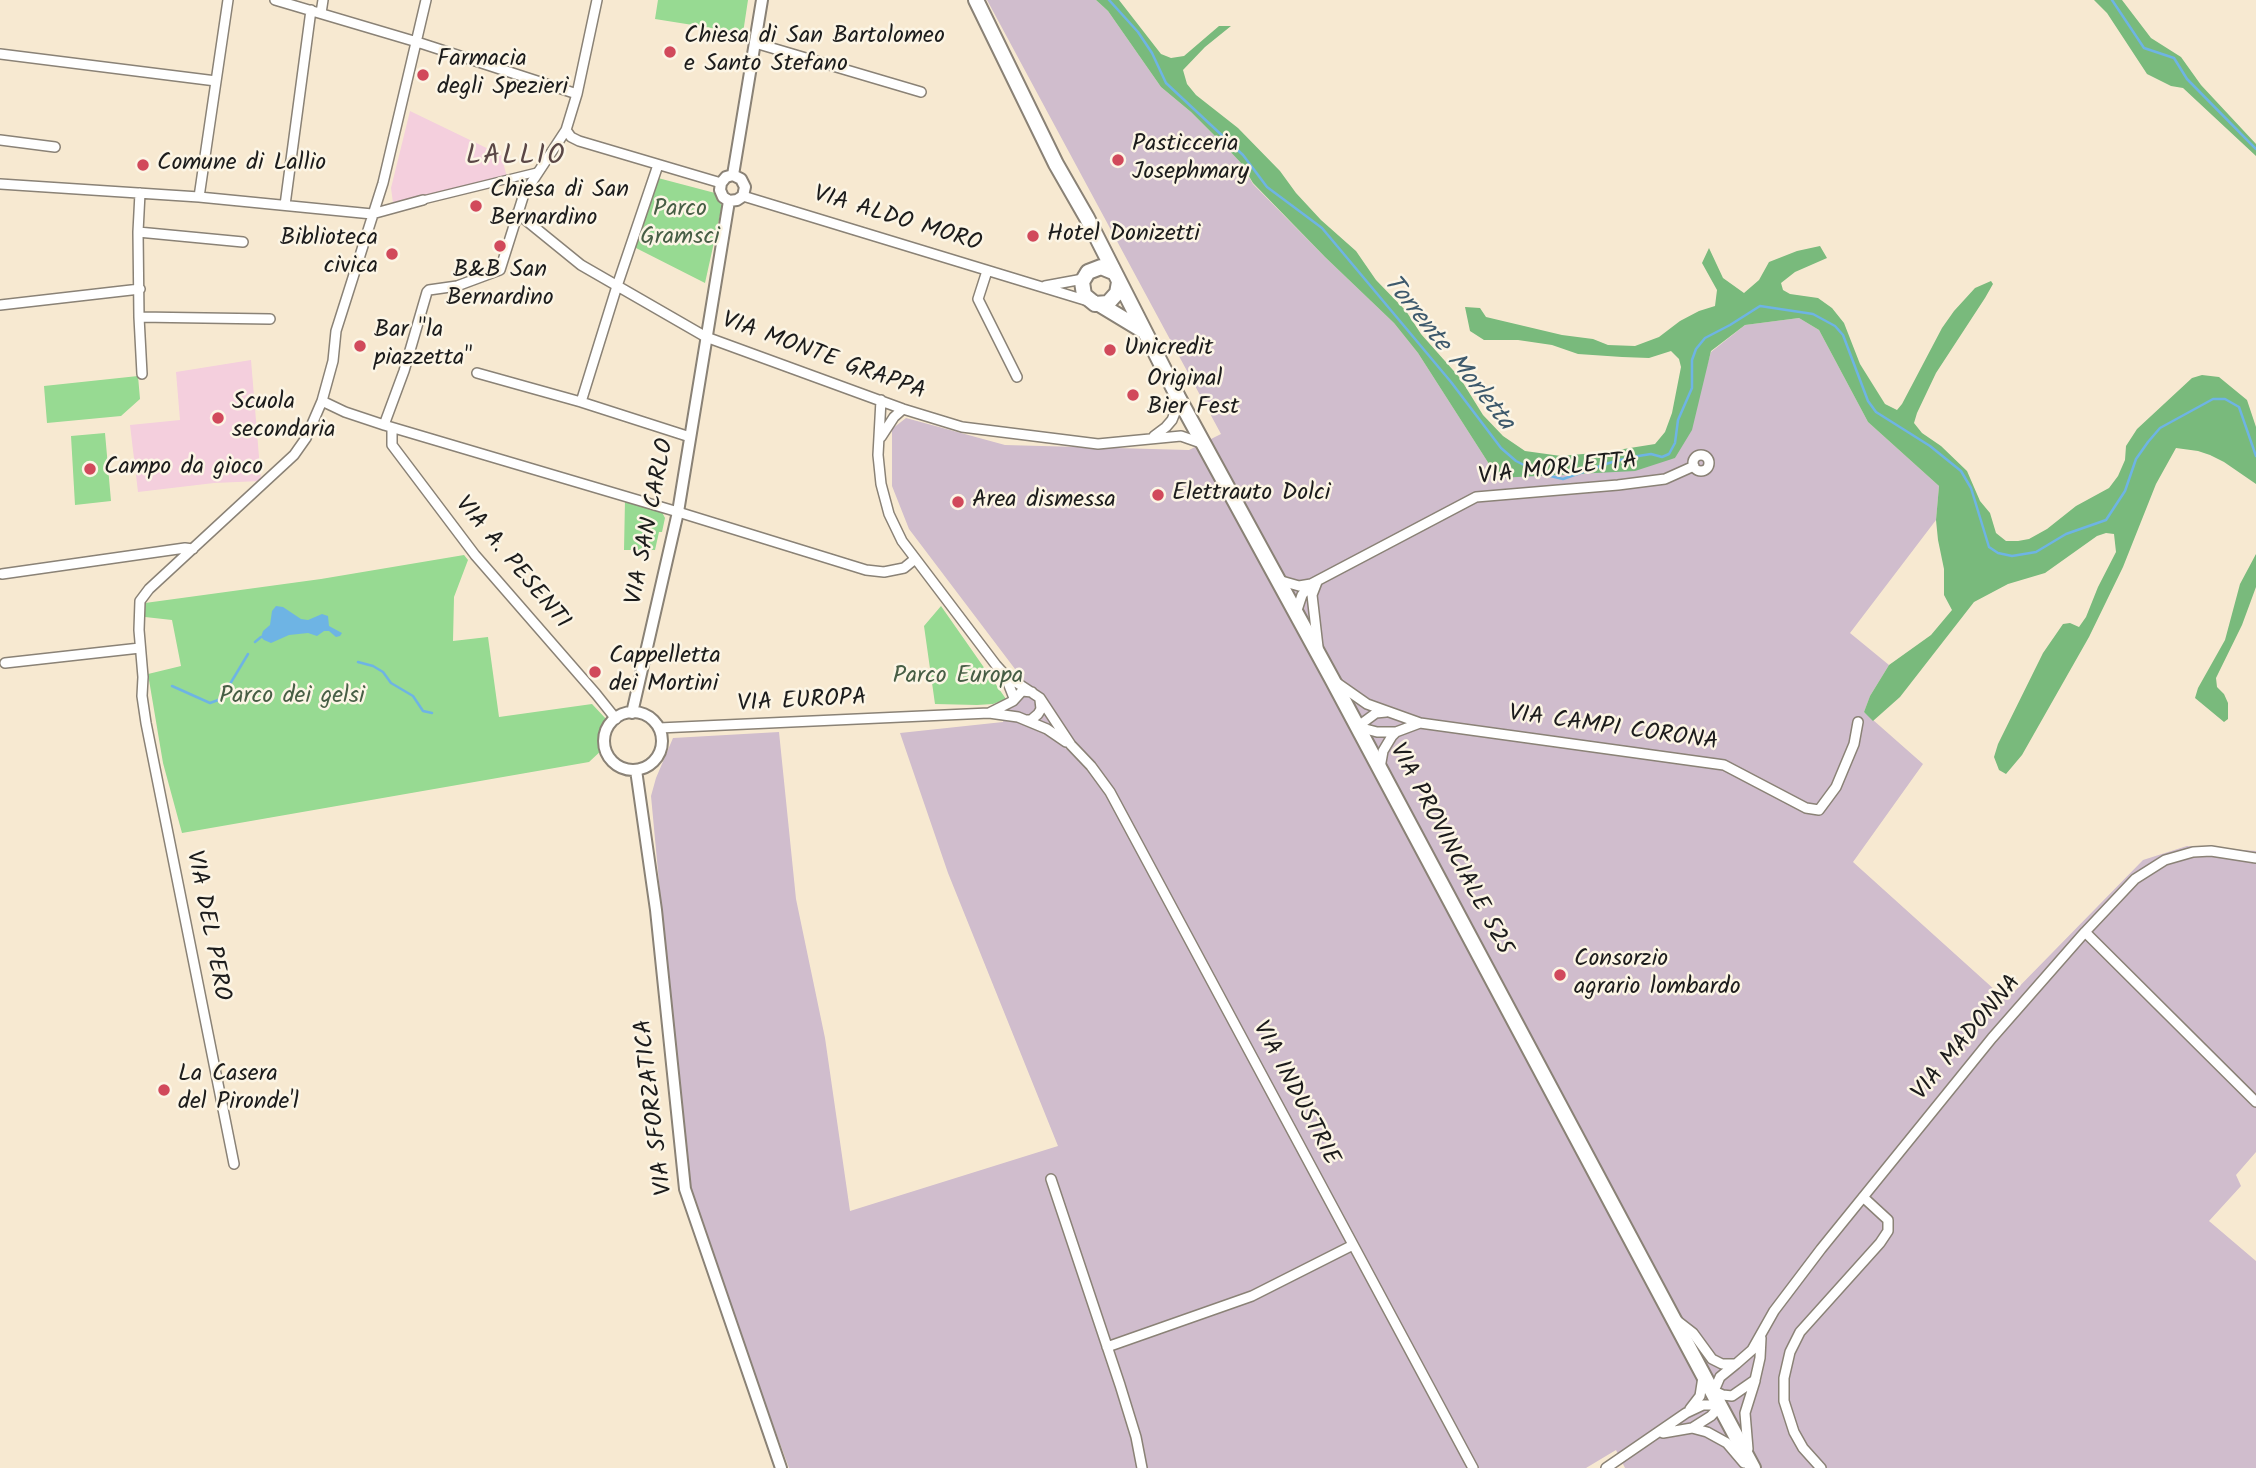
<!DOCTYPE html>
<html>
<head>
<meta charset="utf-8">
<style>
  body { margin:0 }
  canvas { display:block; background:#f7e9d1 }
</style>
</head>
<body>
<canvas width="2256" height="1468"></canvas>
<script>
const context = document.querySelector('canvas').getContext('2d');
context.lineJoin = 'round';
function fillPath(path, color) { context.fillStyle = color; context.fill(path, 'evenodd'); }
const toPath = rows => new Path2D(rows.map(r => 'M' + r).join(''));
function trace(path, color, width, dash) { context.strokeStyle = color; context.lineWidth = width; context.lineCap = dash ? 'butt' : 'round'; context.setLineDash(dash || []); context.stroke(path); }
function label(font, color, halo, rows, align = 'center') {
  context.font = font + ' Kalam,sans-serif'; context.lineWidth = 5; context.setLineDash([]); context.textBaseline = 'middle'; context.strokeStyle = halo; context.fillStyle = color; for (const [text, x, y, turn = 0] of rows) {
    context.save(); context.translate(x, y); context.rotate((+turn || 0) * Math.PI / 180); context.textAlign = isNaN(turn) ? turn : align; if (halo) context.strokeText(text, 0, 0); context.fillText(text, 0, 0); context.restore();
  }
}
fillPath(toPath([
  [410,111,501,155,507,177,393,203,391,188],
  [251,360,261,481,214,483,138,492,130,425,180,420,176,372]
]), '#f4cfdd');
fillPath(toPath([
  [987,0,1096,0,1108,11,1161,87,1191,112,1224,145,1241,163,1253,184,1325,257,1394,323,1418,353,1498,478,1675,458,1702,382,1711,352,1745,325,1799,318,1819,330,1868,422,1939,486,1936,520,1850,633,1889,665,1870,696,1864,712,1923,764,1853,862,2006,1000,2143,860,2187,846,2256,851,2256,1152,2236,1175,2241,1186,2209,1221,2256,1261,2256,1468,1625,1468,1616,1450,1586,1468,789,1468,688,1194,651,796,656,778,673,738,779,732,796,899,825,1038,850,1211,1058,1146,948,873,900,733,1003,722,1015,669,909,529,892,486,892,429,906,418,1005,445,1189,450,1221,434]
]), '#d0bdcd');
fillPath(toPath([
  [658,0,748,0,743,33,655,19],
  [658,178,715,193,722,206,705,283,634,247],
  [138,376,140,399,121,416,47,423,44,386],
  [105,433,111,501,75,505,71,436],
  [625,500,662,512,665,518,662,532,659,532,655,550,624,550],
  [464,555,468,560,454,597,453,641,488,637,499,717,592,704,607,720,603,733,603,749,589,762,182,833,163,763,148,674,181,666,172,620,145,617,145,603,321,579],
  [941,606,1006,699,993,704,977,705,935,704,924,626]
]), '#97da92');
fillPath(toPath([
  [1096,0,1119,0,1161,54,1171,58,1184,56,1219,26,1231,26,1205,47,1183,70,1187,84,1196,95,1238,128,1280,171,1296,193,1321,220,1356,251,1376,280,1406,311,1421,334,1460,378,1483,415,1503,436,1525,451,1561,456,1605,452,1655,444,1665,432,1672,413,1681,367,1679,359,1671,351,1649,358,1622,357,1578,354,1552,345,1518,340,1484,340,1470,331,1465,307,1480,308,1486,317,1562,335,1593,339,1608,345,1635,346,1659,337,1680,321,1699,311,1715,306,1717,290,1702,263,1709,248,1723,278,1744,293,1759,280,1769,262,1797,251,1820,246,1827,258,1795,272,1781,283,1783,290,1790,294,1818,298,1832,308,1844,323,1860,364,1885,404,1897,410,1902,404,1942,328,1954,311,1975,288,1991,281,1993,284,1985,298,1936,373,1917,413,1914,423,1922,433,1941,446,1967,471,1980,501,1990,513,1996,533,2006,541,2018,541,2029,539,2047,529,2076,506,2109,488,2118,476,2125,460,2126,446,2137,429,2192,378,2202,375,2219,377,2247,400,2256,427,2256,484,2224,462,2210,455,2198,451,2176,448,2156,484,2123,567,2089,637,2022,755,2006,774,1999,770,1994,757,1998,744,2043,653,2063,624,2070,623,2079,627,2086,617,2098,587,2116,552,2114,534,2106,533,2097,536,2045,573,2008,584,1974,602,1900,697,1873,721,1864,712,1870,696,1889,665,1931,635,1952,610,1944,595,1944,569,1938,540,1936,520,1939,486,1868,422,1819,330,1799,318,1745,325,1711,351,1692,430,1675,458,1635,471,1498,478,1418,353,1394,323,1325,257,1253,183,1241,163,1224,145,1191,112,1161,87,1108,11],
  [2094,0,2122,0,2151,38,2181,57,2201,85,2256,144,2256,156,2183,88,2171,86,2147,74,2107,13],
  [2256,554,2256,587,2242,625,2216,678,2217,687,2224,694,2228,703,2228,719,2224,722,2195,698,2198,688,2225,640,2240,584]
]), '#79ba7c');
fillPath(toPath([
  [276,606,283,607,301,619,308,620,322,614,328,616,329,626,342,633,340,636,336,637,329,631,324,631,317,636,308,633,289,635,271,643,264,640,261,637,263,631,270,625,272,611]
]), '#6eb4e4');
trace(toPath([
  [1109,0,1138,32,1152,53,1166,83,1243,155,1267,187,1322,228,1451,382,1501,448,1516,461,1542,474,1563,479,1609,463,1632,457,1651,454,1662,457,1669,454,1675,443,1678,420,1692,388,1692,360,1696,349,1705,338,1730,325,1760,306,1813,314,1835,326,1843,335,1868,401,1876,412,1930,446,1961,471,1971,488,1989,547,1998,553,2012,556,2036,552,2066,534,2106,520,2125,491,2136,459,2148,442,2160,428,2213,399,2225,399,2239,407,2256,456],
  [2112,0,2144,48,2174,58,2187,79,2256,149],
  [255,642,261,637],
  [358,662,373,666,383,672,391,683,413,696,423,711,432,713],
  [172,686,210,703,221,699,248,654]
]), '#6eb4e4', 2.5);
const pedestrian = toPath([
  [423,200,537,172]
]);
const minor = toPath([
  [275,0,417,42,577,94],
  [321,13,323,0],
  [755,43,921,92],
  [0,54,216,81],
  [566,130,571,137,579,141,721,183],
  [0,140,55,147],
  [0,184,199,197,372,214,423,200],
  [140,193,138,232,139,317,142,374],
  [743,196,1088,301],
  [199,197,228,0],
  [285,205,311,10],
  [517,213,581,265,706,337,903,409,962,427,1098,444,1181,436,1201,443],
  [138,232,243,242],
  [987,271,978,299,1017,377],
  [1045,286,1083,279],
  [0,305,140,289],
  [139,317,270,319],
  [477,373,581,402,690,437],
  [881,400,878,455,881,484,889,514,902,541,996,665,1005,675,1040,698,1071,745,1091,766,1110,792,1473,1468],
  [322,401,345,412,384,425,678,512,866,570,884,572,904,568,915,559],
  [581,402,617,286,658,165],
  [384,425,404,371,427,292,429,290,457,286,500,270,524,194,566,130,577,94,597,0],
  [392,428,392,445,475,555,596,694,616,719],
  [1154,436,1166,427,1172,420,1176,410,1177,399],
  [881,437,894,417,903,409],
  '1693 463a8 8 0 1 1 16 0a8 8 0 1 1-16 0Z',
  [2,574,185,548,193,549],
  [1278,580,1299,586,1311,584,1476,497,1618,485,1665,479,1694,466],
  [1317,582,1312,595,1318,647],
  [1296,613,1302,595,1310,585],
  [5,663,140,648],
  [1005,675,1014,698],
  [1337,683,1367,704,1420,723,1724,765,1806,808,1819,810,1836,787,1854,744,1858,722],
  [989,713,1013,701,1022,691,1032,692],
  [1026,720,1031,720,1038,714,1041,709,1040,700],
  [1357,727,1376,713,1386,712],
  [1358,727,1377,732,1396,732],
  [659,728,989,713,1018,717,1047,729,1066,742],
  [1380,768,1383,751,1392,736,1396,732,1420,723],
  [2085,932,2256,1102],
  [234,1164,146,723,142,696,143,677,139,630,140,601,149,589,294,455,306,438,322,401,333,361,336,331,383,183,426,0],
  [1051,1179,1120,1385,1136,1437,1142,1468],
  [1675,1319,1693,1333,1712,1359,1722,1364,1736,1364,1752,1350,1774,1311,1821,1249,1992,1038,2085,932,2135,879,2165,860,2193,852,2211,851,2256,858],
  [1107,1347,1252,1296,1353,1245],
  [1736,1364,1720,1377,1714,1391,1723,1395,1732,1396,1755,1380,1760,1358,1761,1338],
  [1690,1409,1700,1396,1703,1377],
  [1692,1428,1711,1416,1721,1405],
  [1663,1433,1692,1428,1707,1432,1727,1443,1744,1463],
  [1748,1449,1745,1413,1755,1381],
  [1606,1468,1686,1413,1703,1405,1721,1405],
  [1821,1468,1803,1448,1794,1432,1784,1401,1784,1378,1790,1352,1800,1332,1880,1243,1888,1231,1888,1220,1863,1197]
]);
const tertiary = toPath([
  [733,175,762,0],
  [729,201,737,200,743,196,745,187,741,179,733,175],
  [729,201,723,197,720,190,721,183,726,177,733,175],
  '604 741a29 29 0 1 1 58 0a29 29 0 1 1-58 0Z',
  [632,713,678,512,729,201],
  [636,770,656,910,685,1189,781,1468]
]);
const primary = toPath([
  [976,0,1056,164,1087,218,1178,397,1332,679,1753,1468],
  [1113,272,1101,267,1088,272,1082,282,1084,295,1095,304,1108,303,1117,293,1119,282],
  [1099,304,1142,330]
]);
trace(pedestrian, '#8a8276', 10);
trace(minor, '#8a8276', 12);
trace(tertiary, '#8a8276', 14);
trace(primary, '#8a8276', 18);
trace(pedestrian, '#fff', 7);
trace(minor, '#fff', 9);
trace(tertiary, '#fff', 10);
trace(primary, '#fff', 14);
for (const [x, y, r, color] of [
  [670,52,7,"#d1495b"],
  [423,75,7,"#d1495b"],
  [1118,160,7,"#d1495b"],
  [143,165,7,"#d1495b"],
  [476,206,7,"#d1495b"],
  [1033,236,7,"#d1495b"],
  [500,246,7,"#d1495b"],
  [392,254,7,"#d1495b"],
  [360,346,7,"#d1495b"],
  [1110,350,7,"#d1495b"],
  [1133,395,7,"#d1495b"],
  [218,418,7,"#d1495b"],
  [90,469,7,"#d1495b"],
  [1158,495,7,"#d1495b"],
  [958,502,7,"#d1495b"],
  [595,672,7,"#d1495b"],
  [1560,975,7,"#d1495b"],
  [164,1090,7,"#d1495b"]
]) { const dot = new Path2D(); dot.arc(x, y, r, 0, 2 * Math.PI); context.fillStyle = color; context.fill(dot); trace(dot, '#fcf5e5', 2.5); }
label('24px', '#1c1c1c', '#fcf5e5', [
  ["Chiesa di San Bartolomeo",684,38],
  ["e Santo Stefano",684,66],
  ["Farmacia",437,61],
  ["degli Spezieri",437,89],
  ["Pasticceria",1132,146],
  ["Josephmary",1132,174],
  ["Comune di Lallio",157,165],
  ["Chiesa di San",490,192],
  ["Bernardino",490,220],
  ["Hotel Donizetti",1047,236],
  ["Biblioteca",378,240,"right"],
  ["civica",378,268,"right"],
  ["B&B San",500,272,"center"],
  ["Bernardino",500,300,"center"],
  ["Bar \"la",374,332],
  ["piazzetta\"",374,360],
  ["Unicredit",1124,350],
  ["Original",1147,381],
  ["Bier Fest",1147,409],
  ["Scuola",232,404],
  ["secondaria",232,432],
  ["Campo da gioco",104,469],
  ["Elettrauto Dolci",1172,495],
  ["Area dismessa",972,502],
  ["Cappelletta",609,658],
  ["dei Mortini",609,686],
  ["Consorzio",1574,961],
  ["agrario lombardo",1574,989],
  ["La Casera",178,1076],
  ["del Pironde'l",178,1104]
], 'left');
label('24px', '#475e45', '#fcf5e5', [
  ["Parco",680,211],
  ["Gramsci",680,239],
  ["Parco Europa",958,678],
  ["Parco dei gelsi",292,698]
]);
label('24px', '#1c1c1c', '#fcf5e5', [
  ["VIA ALDO MORO",897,221,17],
  ["VIA MONTE GRAPPA",823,358,20],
  ["VIA MORLETTA",1558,471,-6],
  ["VIA SAN CARLO",652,522,-79],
  ["VIA A. PESENTI",511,564,50],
  ["VIA EUROPA",802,703,-3],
  ["VIA CAMPI CORONA",1613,730,8],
  ["VIA PROVINCIALE 525",1449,850,62],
  ["VIA DEL PERO",206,926,79],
  ["VIA MADONNA",1968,1039,-50],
  ["VIA INDUSTRIE",1294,1094,62],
  ["VIA SFORZATICA",656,1107,-97]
]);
label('italic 26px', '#3d596c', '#fcf5e5', [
  ["Torrente Morletta",1447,354,51]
]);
context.letterSpacing = '2px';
label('28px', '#5a4746', '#fcf5e5', [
  ["LALLIO",516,158]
]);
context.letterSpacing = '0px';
</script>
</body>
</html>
